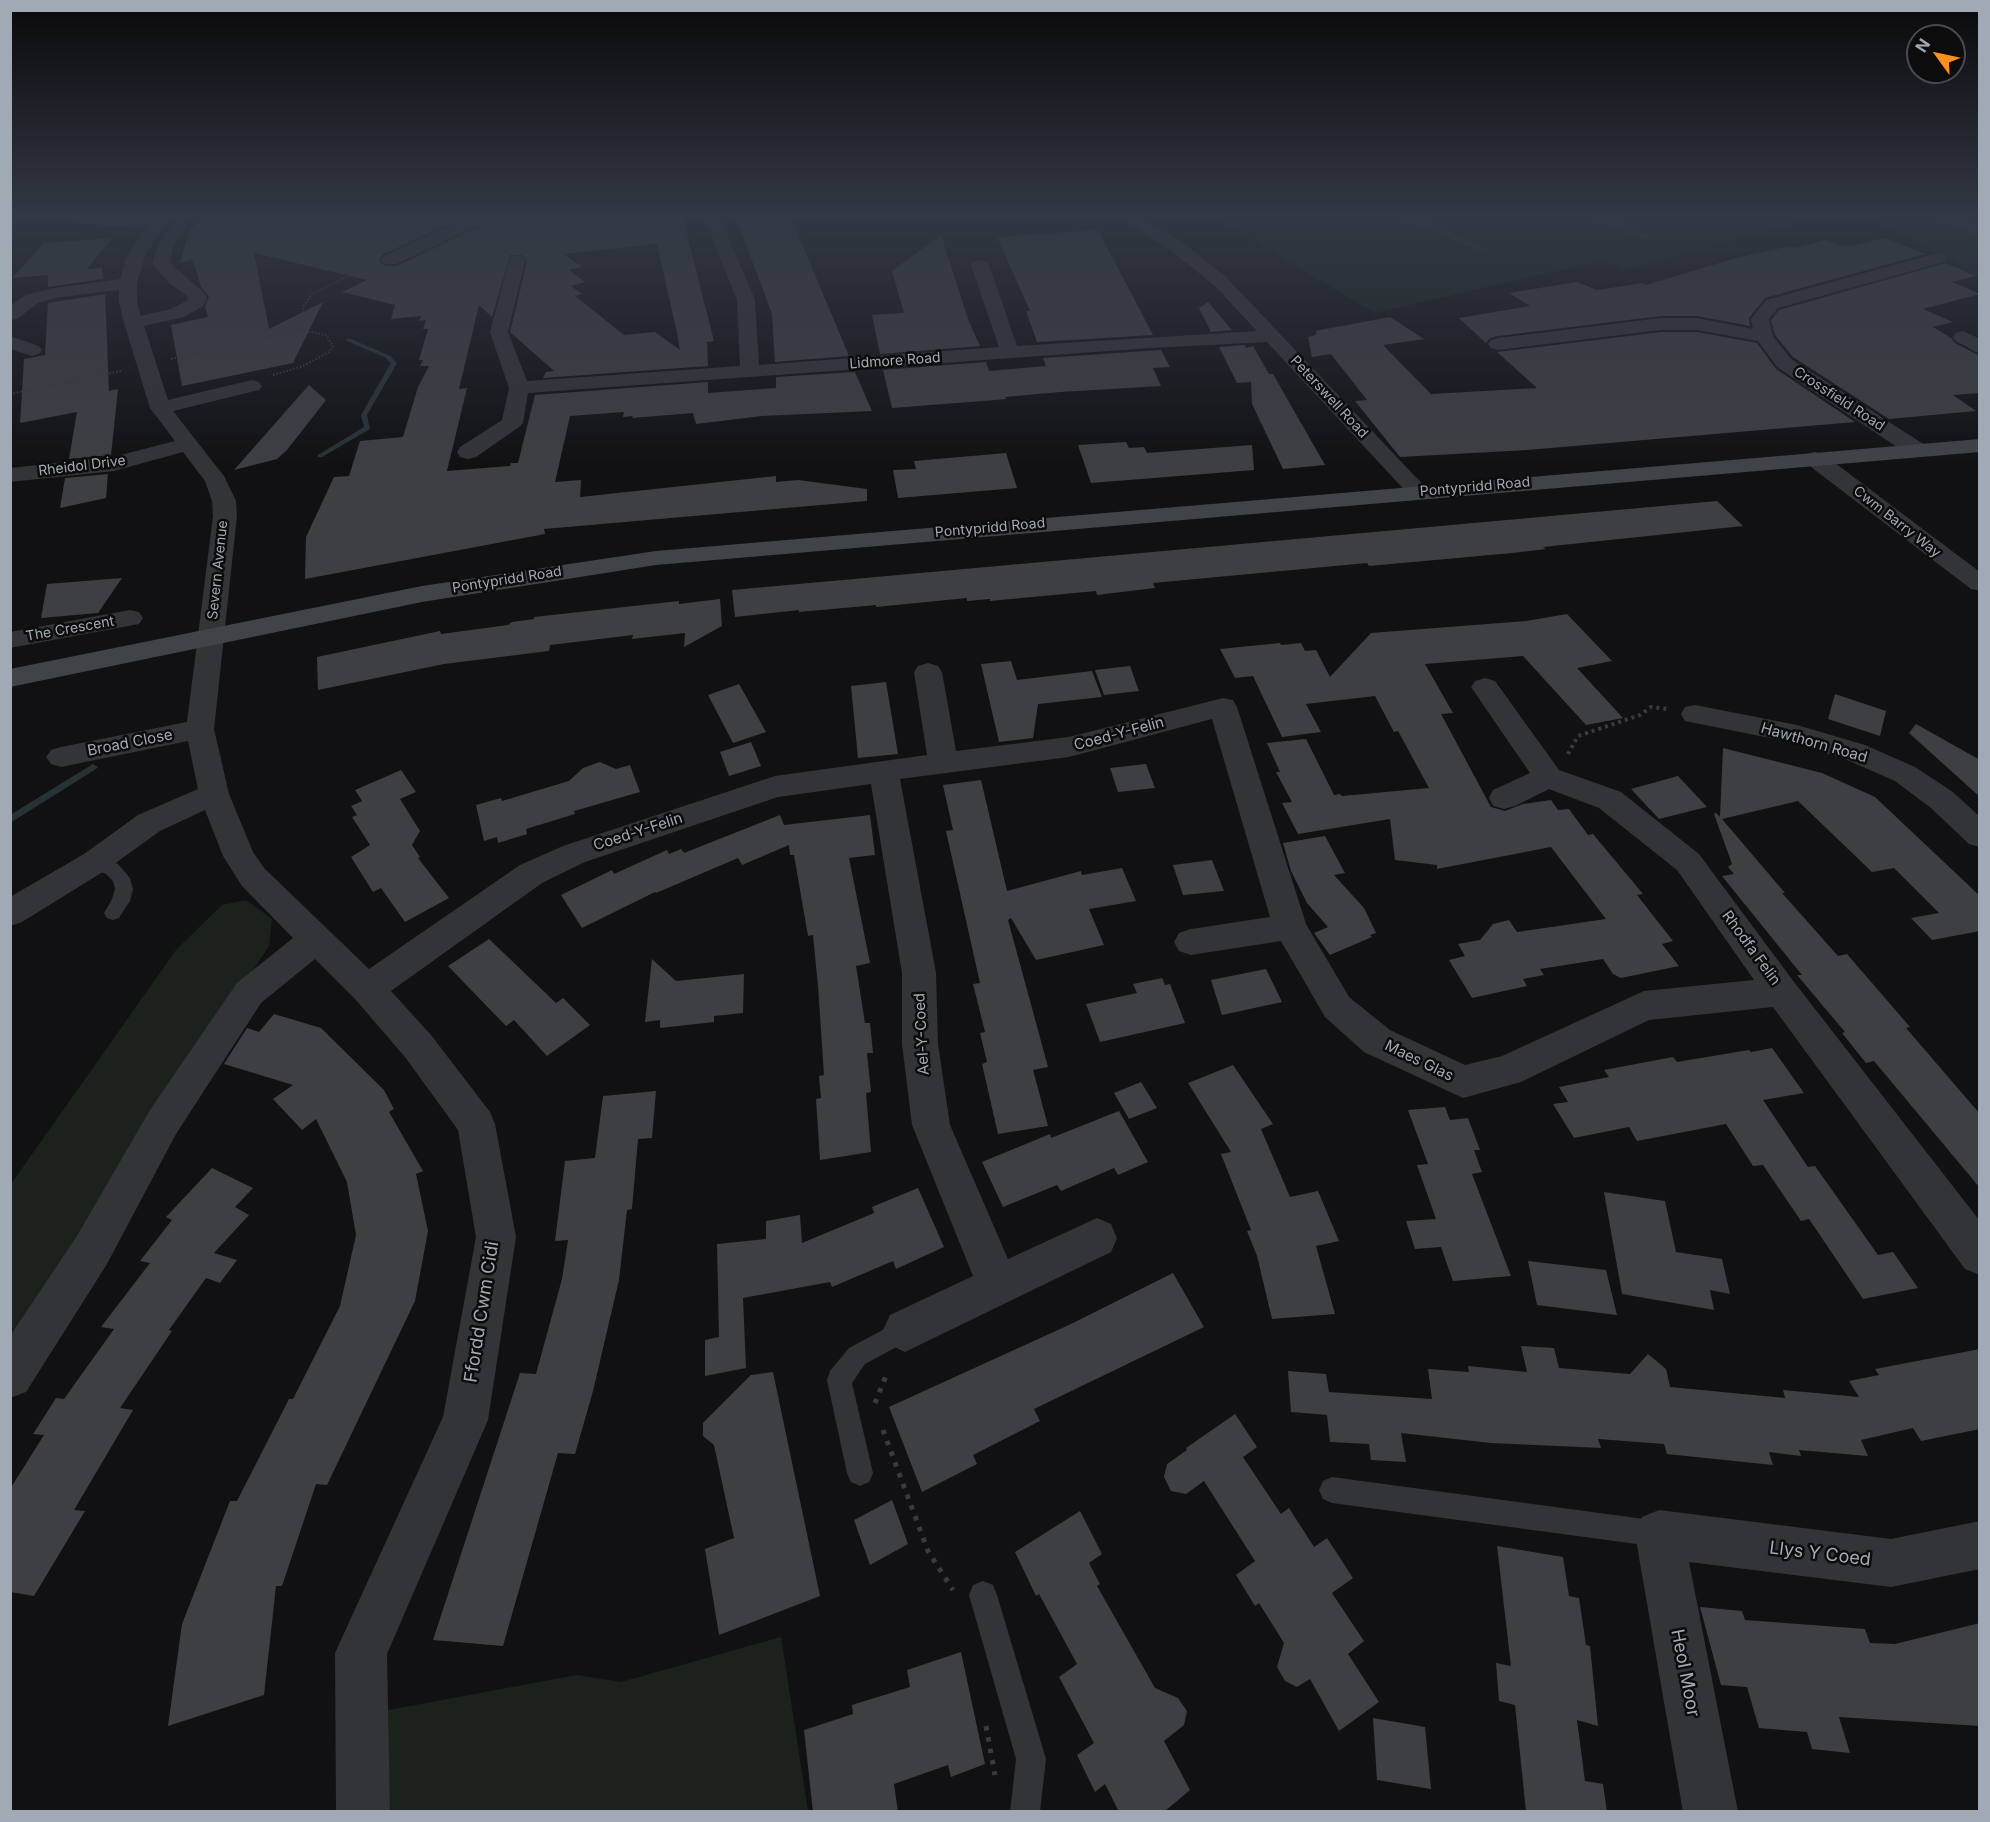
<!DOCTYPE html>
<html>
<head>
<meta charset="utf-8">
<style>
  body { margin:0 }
  #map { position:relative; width:1990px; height:1822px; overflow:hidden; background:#111113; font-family:Inter,sans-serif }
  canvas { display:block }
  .frame { position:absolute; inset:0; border:12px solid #a1aab4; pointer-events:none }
  .north { position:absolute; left:1906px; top:24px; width:60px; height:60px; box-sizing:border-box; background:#0c0c0d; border:2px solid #484b50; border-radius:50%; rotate:303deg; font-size:16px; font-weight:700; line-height:24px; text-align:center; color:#a1aab4 }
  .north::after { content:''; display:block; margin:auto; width:21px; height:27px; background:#fd8f1f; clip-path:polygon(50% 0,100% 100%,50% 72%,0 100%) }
</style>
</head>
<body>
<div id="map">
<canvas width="1990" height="1822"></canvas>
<div class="frame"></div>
<div class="north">N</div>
</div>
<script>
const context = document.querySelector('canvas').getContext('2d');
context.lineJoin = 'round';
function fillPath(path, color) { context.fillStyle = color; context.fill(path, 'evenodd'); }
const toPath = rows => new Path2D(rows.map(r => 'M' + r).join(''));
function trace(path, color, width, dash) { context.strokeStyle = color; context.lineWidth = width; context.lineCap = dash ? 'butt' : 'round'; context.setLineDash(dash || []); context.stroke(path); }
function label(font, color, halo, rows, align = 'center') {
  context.font = font + ' Inter,sans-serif'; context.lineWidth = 5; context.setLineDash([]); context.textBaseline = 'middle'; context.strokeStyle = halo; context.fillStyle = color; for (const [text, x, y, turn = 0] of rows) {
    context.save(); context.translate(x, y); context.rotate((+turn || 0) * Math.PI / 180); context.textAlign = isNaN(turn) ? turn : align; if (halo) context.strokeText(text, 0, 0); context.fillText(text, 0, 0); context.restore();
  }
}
fillPath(toPath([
  [1210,215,1826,215,1622,271,1604,260,1375,313],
  [1862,215,1933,215,1979,237,1979,278,1958,263],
  [246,900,272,919,269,946,11,1339,11,1184,176,950,222,905],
  [781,1637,808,1811,388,1811,383,1711,577,1675,621,1682]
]), '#1b221b');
fillPath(toPath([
  [349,338,390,356,397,363,367,415,370,429,322,457,318,457,318,455,364,427,361,415,391,363,386,358,347,341,346,340,349,338],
  [93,764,98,767,96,769,10,823,10,815,93,764]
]), '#273237');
fillPath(toPath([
  [204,215,469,215,383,254,379,260,384,266,397,266,494,220,497,215,682,215,714,341,707,342,708,366,543,378,546,372,554,371,510,332,527,262,522,255,510,255,492,317,479,305,459,389,467,388,447,471,510,466,511,463,518,463,535,395,708,382,708,393,776,388,776,377,855,372,872,411,762,416,696,424,693,413,632,418,633,416,623,417,624,412,570,416,555,482,581,480,580,497,776,476,776,482,798,480,867,489,867,501,544,529,545,534,305,579,306,537,334,477,349,476,360,441,403,437,418,387,429,366,420,366,423,360,419,360,428,329,423,329,426,320,419,321,421,316,391,319,395,305,342,292,367,280,254,253,269,329,323,302,293,363,182,386,171,325,208,317,205,306,209,296,201,287,193,260,180,263,189,232],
  [657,244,677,333,680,350,655,332,624,335,575,296,582,294,571,286,585,282,569,270,582,267,564,254],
  [735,215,790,215,849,356,775,362,772,314],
  [1098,230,1153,335,1037,342,1026,311,1030,311,997,237],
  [941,235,968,319,980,346,880,354,872,315,904,313,892,271],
  [112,238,87,269,102,268,103,279,48,287,48,275,12,278,44,243],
  [1885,238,1925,254,1765,298,1749,318,1750,326,1697,316,1661,316,1498,336,1490,338,1486,343,1459,318,1530,306,1509,293,1577,282,1597,290,1643,283,1646,285,1736,258,1791,246,1795,248,1826,240,1840,246,1853,245],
  [1946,263,1976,276,1952,282,1980,294,1923,309,1953,322,1933,327,1951,338,1955,343,1980,356,1980,393,1953,395,1976,411,1889,419,1793,357,1775,335,1771,320,1779,310],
  [105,294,109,391,118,389,111,455,69,459,77,412,20,423,24,359,45,355,48,303],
  [1208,302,1232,330,1211,332,1199,308],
  [1390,317,1424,339,1383,345,1431,394,1537,388,1497,352,1661,332,1697,332,1757,343,1776,369,1855,422,1527,450,1400,457,1355,401,1367,400,1331,354,1312,357,1308,337,1315,335,1317,333,1315,331],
  [1245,345,1246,348,1253,346,1269,374,1273,374,1325,465,1283,469,1252,404,1251,382,1237,383,1219,347],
  [1161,350,1170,367,1153,368,1161,386,1060,392,1005,397,1006,399,995,400,892,408,883,370,986,362,989,371,1046,366,1043,358],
  [309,385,326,400,287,450,277,459,234,470],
  [1126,442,1129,448,1144,447,1147,453,1252,445,1254,470,1091,483,1078,445],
  [1006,453,1017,488,898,498,893,470,916,469,914,461],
  [108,474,106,498,60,508,65,478],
  [1717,501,1743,526,1543,547,1546,549,1512,553,1369,566,1367,563,1153,583,1155,588,1097,595,1096,591,990,601,990,599,967,601,967,598,876,607,876,605,799,612,799,610,735,617,732,590],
  [122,578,98,613,41,618,47,584],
  [720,599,722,626,684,647,685,633,632,639,633,635,550,645,549,651,444,664,318,690,317,657,440,631,441,634,508,625,512,622,534,619,534,617,679,601,679,604],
  [1567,614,1612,661,1577,668,1623,718,1586,725,1523,656,1425,664,1453,713,1441,714,1491,807,1505,811,1523,804,1551,800,1558,810,1569,809,1588,835,1593,834,1643,894,1637,895,1673,941,1662,944,1679,966,1621,978,1613,974,1603,959,1540,969,1544,975,1523,979,1527,986,1472,998,1449,960,1465,956,1458,944,1480,940,1493,924,1509,920,1517,932,1606,919,1551,847,1437,869,1437,865,1395,860,1390,819,1298,834,1282,803,1292,802,1276,772,1280,772,1267,743,1306,739,1334,795,1340,794,1342,796,1429,788,1398,731,1394,732,1375,696,1306,704,1321,732,1282,737,1253,676,1235,678,1220,649,1280,643,1281,645,1301,643,1305,651,1316,650,1330,677,1371,633,1526,621],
  [1011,661,1017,680,1092,671,1102,697,1038,704,1033,738,999,742,981,664],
  [1130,666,1139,691,1104,695,1095,670],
  [886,682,898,754,858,758,851,686],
  [739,684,766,732,733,743,708,695],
  [1835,694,1886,711,1880,736,1828,719],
  [1916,724,1980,760,1980,797,1909,733],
  [751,742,761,766,729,776,720,752],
  [1723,748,1822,773,1875,797,1980,896,1980,931,1932,940,1911,918,1939,913,1894,868,1872,872,1798,801,1722,819,1785,893,1782,893,1838,956,1847,954,1910,1027,1906,1028,1980,1114,1980,1188,1874,1061,1866,1063,1842,1033,1845,1032,1797,975,1802,975,1722,876,1734,874,1728,867,1732,864,1714,814,1716,813,1720,817],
  [600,762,616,769,630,765,640,792,574,811,575,814,526,829,527,834,498,843,497,837,484,841,476,805,501,798,502,801,569,781,583,768],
  [1146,764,1155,788,1118,792,1110,768],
  [401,770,416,792,400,799,420,831,412,845,420,857,418,858,449,898,405,922,381,888,373,892,351,857,370,845,352,817,357,815,351,806,362,801,355,790],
  [1678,776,1707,807,1659,819,1631,789],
  [981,780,1007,891,1081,871,1082,875,1122,868,1136,901,1089,909,1104,945,1036,960,1011,918,1008,920,1048,1067,1033,1070,1048,1126,998,1134,982,1064,987,1062,980,1033,985,1032,973,984,980,983,946,831,953,830,943,785],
  [780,815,784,825,870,815,875,855,849,858,870,963,856,966,865,1023,870,1023,873,1053,867,1053,871,1092,866,1093,871,1152,820,1160,816,1099,821,1098,819,1076,824,1075,818,986,813,935,808,936,794,855,790,855,789,845,742,865,738,858,656,893,655,892,582,928,561,895,612,870,614,874,667,850,669,854,681,849,684,853],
  [1325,836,1345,873,1334,875,1364,908,1376,933,1370,935,1372,937,1330,955,1314,933,1328,927,1307,903,1291,871,1283,843],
  [1212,860,1224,891,1183,895,1173,865],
  [489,939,556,1003,563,998,590,1025,547,1056,514,1020,506,1026,448,966],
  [652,959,676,981,744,974,743,1013,714,1016,714,1022,660,1028,660,1020,645,1022],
  [1266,969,1282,1002,1222,1015,1211,980],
  [1162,978,1165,985,1170,984,1185,1023,1100,1042,1086,1004,1137,993,1133,984],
  [274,1014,321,1028,384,1090,394,1109,389,1112,423,1171,416,1174,428,1231,415,1301,327,1485,316,1484,282,1586,276,1586,264,1695,168,1726,182,1624,230,1501,237,1501,289,1399,293,1399,340,1306,356,1235,347,1182,316,1119,302,1130,273,1099,293,1085,224,1064,247,1028,259,1032],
  [1772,1048,1804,1093,1763,1100,1808,1167,1815,1166,1878,1255,1893,1252,1918,1288,1863,1299,1809,1219,1801,1221,1763,1165,1753,1166,1726,1124,1637,1141,1629,1127,1574,1138,1553,1104,1568,1102,1559,1087,1609,1077,1604,1070,1673,1057,1677,1062,1749,1050,1751,1052],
  [1233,1065,1273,1124,1261,1129,1290,1197,1318,1191,1339,1241,1316,1246,1335,1314,1272,1319,1257,1256,1247,1231,1251,1230,1221,1154,1231,1152,1188,1083],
  [1141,1082,1157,1108,1129,1119,1114,1093],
  [656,1091,652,1138,638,1139,632,1209,627,1210,619,1280,593,1391,575,1454,558,1453,503,1646,433,1640,520,1373,536,1374,562,1279,568,1240,555,1241,565,1161,595,1158,603,1096],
  [1445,1107,1450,1120,1468,1118,1480,1150,1474,1150,1482,1172,1472,1174,1511,1276,1453,1281,1441,1247,1415,1249,1406,1221,1436,1219,1417,1165,1428,1164,1408,1110],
  [1119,1111,1148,1162,1118,1175,1114,1168,1061,1191,1057,1185,1003,1207,982,1162,1050,1134,1051,1138],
  [212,1168,253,1188,235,1207,249,1215,214,1253,237,1260,220,1283,206,1278,169,1330,172,1331,120,1408,133,1410,74,1510,85,1511,34,1596,10,1592,10,1489,44,1435,33,1434,56,1398,64,1399,114,1329,101,1327,150,1263,140,1261,172,1220,166,1217],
  [918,1188,944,1247,896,1269,893,1261,832,1287,830,1282,743,1298,746,1368,705,1376,705,1340,719,1337,717,1244,766,1239,766,1221,800,1215,802,1243,874,1213,872,1207],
  [1604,1192,1665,1201,1676,1252,1722,1259,1730,1294,1710,1290,1714,1310,1622,1294],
  [1528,1261,1606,1270,1617,1315,1537,1305],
  [1173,1273,1204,1327,1034,1409,1040,1421,973,1455,977,1464,922,1492,889,1407,1071,1324],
  [1521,1346,1554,1348,1559,1368,1630,1374,1648,1354,1666,1369,1670,1387,1785,1398,1783,1390,1859,1397,1849,1381,1879,1375,1875,1369,1980,1349,1980,1429,1921,1441,1913,1428,1861,1440,1868,1456,1799,1450,1801,1456,1769,1452,1773,1465,1667,1454,1664,1444,1598,1439,1601,1448,1491,1443,1401,1433,1406,1462,1371,1460,1369,1444,1330,1442,1327,1415,1291,1412,1288,1371,1326,1374,1329,1392,1432,1399,1428,1369,1469,1372,1468,1366,1527,1372],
  [773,1372,820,1596,719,1635,705,1549,734,1538,714,1445,703,1436,703,1423,751,1375],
  [1235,1414,1257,1447,1243,1457,1281,1514,1289,1508,1314,1547,1327,1538,1353,1578,1332,1593,1364,1641,1348,1654,1379,1702,1339,1731,1310,1679,1297,1687,1285,1681,1277,1667,1284,1643,1259,1603,1255,1606,1236,1575,1255,1561,1204,1481,1186,1494,1171,1491,1164,1477,1167,1464,1187,1450,1186,1448],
  [892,1500,908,1544,870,1565,854,1520],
  [1080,1511,1102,1554,1089,1563,1100,1584,1097,1586,1155,1688,1178,1698,1187,1711,1184,1725,1164,1741,1190,1790,1164,1812,1119,1812,1105,1784,1095,1792,1077,1755,1094,1743,1059,1677,1077,1664,1039,1594,1036,1596,1015,1552],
  [1497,1546,1563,1557,1569,1596,1579,1598,1586,1645,1590,1646,1598,1726,1577,1720,1585,1781,1603,1784,1607,1812,1526,1812,1515,1705,1499,1701,1496,1663,1511,1666],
  [1700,1607,1742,1611,1745,1620,1865,1629,1870,1643,1895,1644,1980,1623,1980,1726,1839,1717,1850,1753,1812,1749,1807,1732,1759,1728,1747,1687,1721,1685],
  [961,1652,985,1764,951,1777,948,1765,894,1784,898,1812,813,1812,804,1730,853,1714,852,1705,910,1687,907,1670],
  [1373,1718,1425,1727,1431,1789,1377,1780]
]), '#3d3f43');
trace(toPath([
  [171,359,299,330],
  [273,375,303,366,329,352,333,346,326,335,299,330,304,305,312,294,367,267],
  [10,394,121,371]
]), '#383b3f', 2, [1.5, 2]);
trace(toPath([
  [1568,754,1578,736,1640,715,1651,707,1668,709]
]), '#383b3f', 4, [3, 4]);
trace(toPath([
  [875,1403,888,1371],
  [883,1430,928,1551,953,1590],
  [986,1726,995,1775]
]), '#383b3f', 5, [4.5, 7]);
fillPath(toPath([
  [183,215,192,215,181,228,175,228,174,226,183,215],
  [1393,215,1406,215,1431,223,1487,248,1479,250,1393,215],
  [1584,215,1596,215,1654,238,1646,240,1584,215],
  [95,856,118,864,130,878,133,889,130,901,119,918,113,920,107,918,104,913,112,899,115,889,113,881,106,874,89,867,86,862,89,857,95,856],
  [905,1318,913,1322,917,1330,913,1338,865,1364,852,1383,873,1473,869,1482,860,1486,851,1482,847,1473,827,1380,830,1371,849,1348,905,1318],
  [1332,1477,1659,1521,1668,1525,1672,1534,1668,1543,1659,1547,1332,1503,1323,1499,1319,1490,1323,1481,1332,1477],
  [983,1581,993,1585,997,1595,1046,1759,1040,1812,1010,1812,1016,1759,969,1595,973,1585,983,1581]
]), '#323438');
fillPath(toPath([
  [47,215,174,215,159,233,145,256,137,283,137,302,141,316,171,309,188,300,187,296,170,284,152,264,158,245,172,223,184,223,186,226,174,245,170,263,204,293,207,297,205,303,202,307,184,317,144,326,168,400,252,380,259,382,262,386,259,390,173,411,224,476,236,501,237,516,214,729,229,794,253,852,264,868,369,969,520,865,563,846,775,776,927,755,914,672,918,666,928,663,938,666,942,672,956,751,1069,737,1223,698,1233,700,1237,707,1306,924,1349,997,1390,1030,1465,1065,1502,1056,1644,991,1754,980,1677,870,1599,808,1549,789,1515,806,1504,809,1493,806,1489,798,1493,790,1530,773,1471,687,1475,681,1485,678,1495,681,1559,770,1621,792,1699,854,1794,982,1980,1221,1980,1275,1965,1269,1773,1007,1649,1020,1521,1082,1463,1098,1364,1052,1325,1017,1281,941,1191,955,1179,951,1174,942,1179,933,1191,929,1270,917,1212,719,1069,757,900,779,936,973,938,1044,950,1125,1008,1259,1097,1218,1111,1224,1117,1238,1111,1252,905,1352,890,1345,883,1330,890,1315,973,1276,912,1125,902,1044,902,973,871,784,778,797,585,862,542,883,391,991,431,1035,490,1112,495,1124,516,1237,488,1420,387,1654,390,1812,336,1812,335,1653,443,1417,476,1237,458,1130,405,1057,355,999,315,959,261,1003,176,1134,107,1264,26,1392,10,1398,10,1336,77,1236,150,1110,237,983,293,938,242,886,223,856,205,810,160,831,106,870,22,922,10,926,10,897,84,854,138,815,198,789,188,741,61,767,51,764,46,757,51,750,61,747,187,722,213,516,212,501,205,481,183,452,114,471,10,482,10,468,113,457,175,441,150,408,124,323,119,302,119,290,55,298,38,303,17,319,10,320,10,306,26,295,54,288,120,279,127,256,148,224,114,226,55,220,47,215],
  [474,215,495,215,493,218,396,264,384,264,381,260,384,256,474,215],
  [703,215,719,215,755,300,759,365,999,347,971,265,974,261,980,260,986,261,989,265,1017,346,1257,331,1214,285,1169,249,1117,215,1136,215,1181,241,1226,277,1430,492,1427,497,1419,499,1411,497,1267,342,1150,348,528,393,523,423,519,427,476,457,468,459,460,457,457,452,460,447,502,420,509,388,490,332,510,257,516,256,522,257,525,261,508,332,527,381,740,366,737,300,703,215],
  [1935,215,1956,215,1980,226,1980,237,1937,218,1935,215],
  [1938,253,1944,254,1947,258,1944,262,1778,308,1769,319,1773,336,1791,359,1925,445,1928,450,1925,455,1917,457,1909,455,1777,367,1758,341,1697,330,1661,330,1498,350,1491,348,1488,344,1491,340,1498,338,1661,318,1697,318,1753,329,1751,319,1766,300,1938,253],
  [1963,331,1980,339,1980,354,1956,341,1953,337,1956,333,1963,331],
  [10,336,39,346,42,350,39,354,32,356,10,349,10,336],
  [1815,452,1823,454,1980,572,1980,591,1971,589,1807,464,1804,459,1807,454,1815,452],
  [130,610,139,612,143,618,139,624,10,648,10,632,130,610],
  [1695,705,1797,725,1865,745,1915,767,1953,792,1980,817,1980,847,1969,844,1931,808,1895,781,1845,759,1785,741,1685,721,1681,714,1685,707,1695,705],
  [1659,1510,1891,1539,1980,1521,1980,1569,1891,1587,1689,1562,1738,1812,1683,1812,1635,1534,1642,1517,1659,1510]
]), '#323438');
fillPath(toPath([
  [1980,439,1980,452,656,565,422,602,10,687,10,669,422,586,656,551,1980,439]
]), '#404348');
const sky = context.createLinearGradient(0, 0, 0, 470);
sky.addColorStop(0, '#09090a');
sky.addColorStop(0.46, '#323844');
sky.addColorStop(1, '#32384400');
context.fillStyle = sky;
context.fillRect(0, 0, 1990, 470);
label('14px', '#a1aab4', '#0c0c0d', [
  ["Lidmore Road",895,361,-4],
  ["Peterswell Road",1329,397,47],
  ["Crossfield Road",1839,399,33],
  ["Rheidol Drive",82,466,-7],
  ["Pontypridd Road",1475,487,-5],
  ["Cwm Barry Way",1897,522,38],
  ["Pontypridd Road",990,528,-5],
  ["Severn Avenue",218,570,-84],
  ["Pontypridd Road",507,580,-9],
  ["The Crescent",70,629,-10]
]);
label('15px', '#a1aab4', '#0c0c0d', [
  ["Coed-Y-Felin",1119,734,-15],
  ["Broad Close",130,743,-11],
  ["Hawthorn Road",1814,743,16],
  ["Coed-Y-Felin",638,832,-18],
  ["Rhodfa Felin",1751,948,54],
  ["Ael-Y-Coed",922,1034,-93],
  ["Maes Glas",1419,1061,26]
]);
label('18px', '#a1aab4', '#0c0c0d', [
  ["Ffordd Cwm Cidi",482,1312,-81],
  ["Llys Y Coed",1820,1554,7],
  ["Heol Moor",1685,1673,79]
]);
</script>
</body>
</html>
